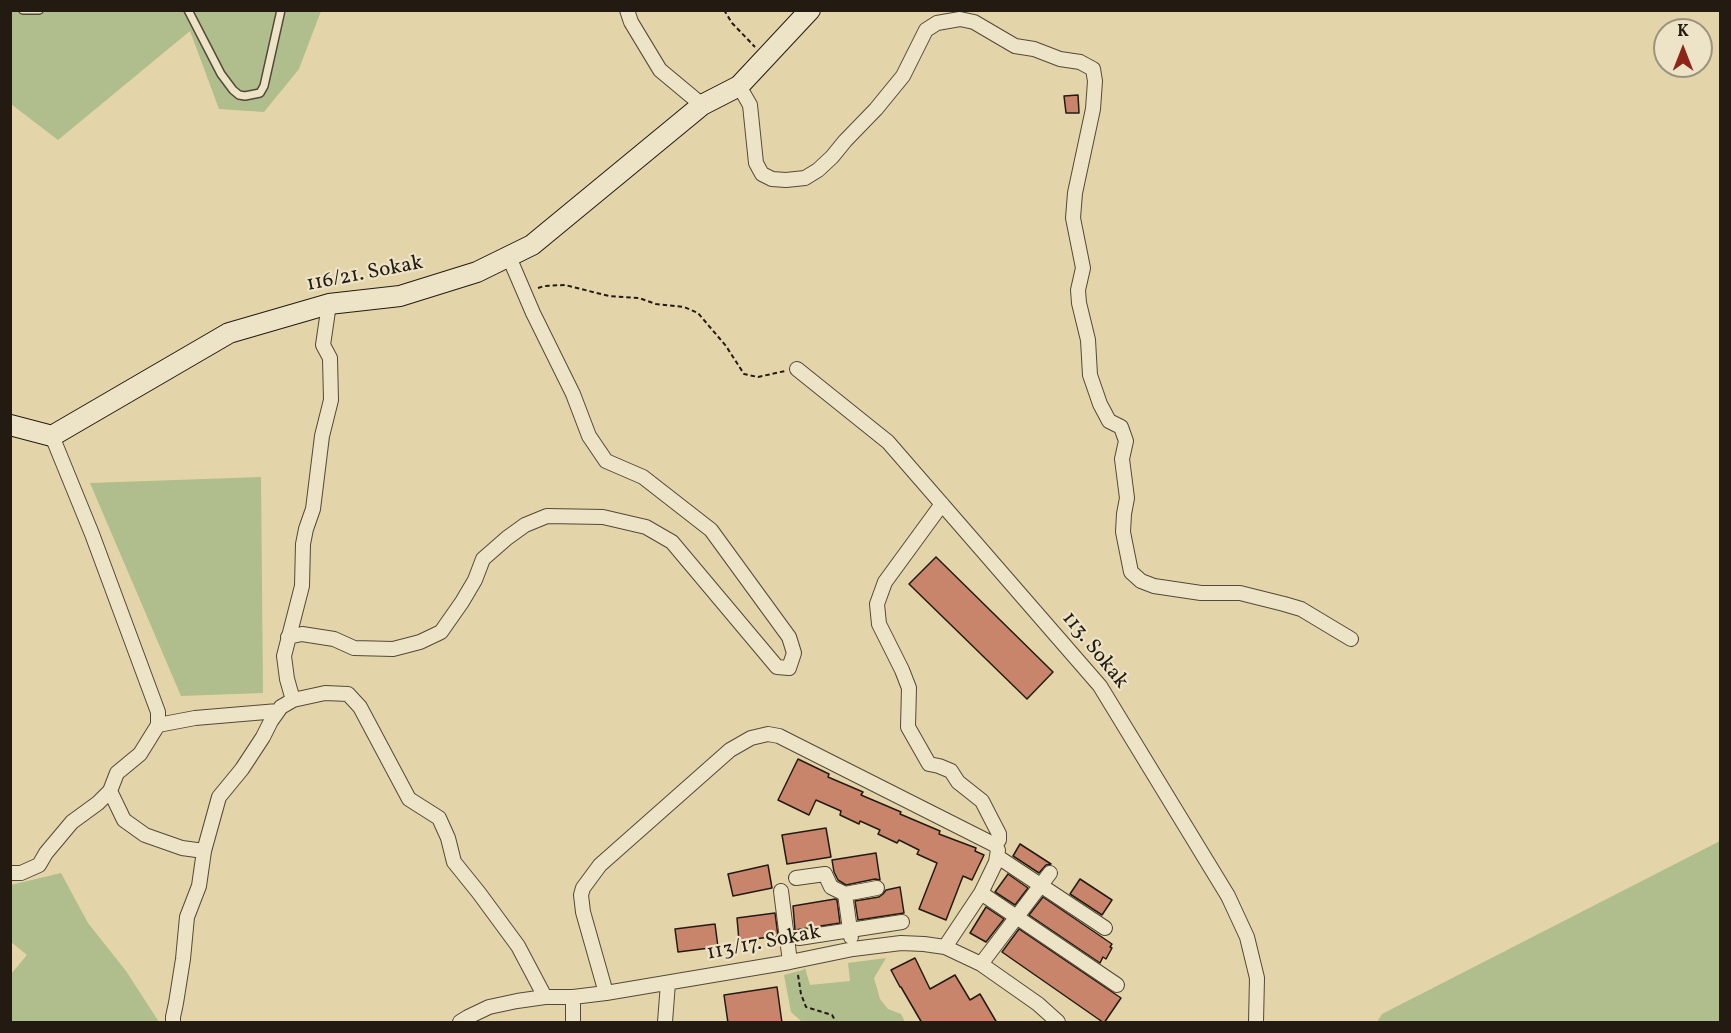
<!DOCTYPE html>
<html>
<head>
<meta charset="utf-8">
<style>
  body { margin:0 }
  #map { position:relative; width:1731px; height:1033px; overflow:hidden; background:#e4d4a9; font-family:Vollkorn,serif }
  canvas { display:block }
  .frame { position:absolute; inset:0; border:12px solid #231b12; pointer-events:none }
  .north { position:absolute; left:1653px; top:18px; width:60px; height:60px; box-sizing:border-box; background:#ede3c7; border:2px solid #9c937f; border-radius:50%; rotate:0deg; font-size:16px; font-weight:700; line-height:24px; text-align:center; color:#231b12 }
  .north::after { content:''; display:block; margin:auto; width:21px; height:27px; background:#8f2418; clip-path:polygon(50% 0,100% 100%,50% 72%,0 100%) }
</style>
</head>
<body>
<div id="map">
<canvas width="1731" height="1033"></canvas>
<div class="frame"></div>
<div class="north">K</div>
</div>
<script>
const context = document.querySelector('canvas').getContext('2d');
context.lineJoin = 'round';
function fillPath(path, color) { context.fillStyle = color; context.fill(path, 'evenodd'); }
const toPath = rows => new Path2D(rows.map(r => 'M' + r).join(''));
function trace(path, color, width, dash) { context.strokeStyle = color; context.lineWidth = width; context.lineCap = dash ? 'butt' : 'round'; context.setLineDash(dash || []); context.stroke(path); }
function label(font, color, halo, rows, align = 'center') {
  context.font = font + ' Vollkorn,serif'; context.lineWidth = 4.5; context.setLineDash([]); context.textBaseline = 'middle'; context.strokeStyle = halo; context.fillStyle = color; for (const [text, x, y, turn = 0] of rows) {
    context.save(); context.translate(x, y); context.rotate((+turn || 0) * Math.PI / 180); context.textAlign = isNaN(turn) ? turn : align; if (halo) context.strokeText(text, 0, 0); context.fillText(text, 0, 0); context.restore();
  }
}
fillPath(toPath([
  [10,11,321,11,299,69,264,112,219,109,190,31,58,140,11,104],
  [261,477,263,693,181,696,90,483],
  [1720,841,1720,1022,1377,1022,1382,1014],
  [61,873,88,923,126,971,159,1022,11,1022,11,974,27,955,11,942,11,885],
  [886,958,874,978,880,999,888,1009,901,1014,905,1022,802,1022,791,1012,784,975,803,970,805,968,810,985,850,981,848,963]
]), '#afbe8c');
const building = toPath([
  [1078,95,1079,113,1066,113,1064,96,1078,95],
  [936,557,1053,672,1027,699,909,584,936,557],
  [798,759,829,774,828,777,863,792,861,795,901,812,900,814,940,831,939,834,976,848,975,851,984,855,972,880,963,876,946,920,919,909,937,863,917,854,919,850,899,840,897,843,878,834,880,830,860,821,859,824,840,815,841,811,816,800,809,815,778,800,798,759],
  [826,828,831,857,787,864,782,835,826,828],
  [1020,844,1051,864,1046,865,1039,873,1013,856,1020,844],
  [876,853,880,880,875,879,846,885,838,880,834,872,832,860,876,853],
  [768,865,772,888,733,896,728,874,768,865],
  [1008,874,1028,888,1015,905,995,892,1008,874],
  [1080,879,1112,900,1102,915,1070,894,1080,879],
  [900,887,904,913,858,920,855,901,879,897,883,894,886,890,900,887],
  [1043,897,1112,944,1110,947,1112,948,1106,959,1103,957,1100,963,1029,915,1043,897],
  [835,899,837,900,840,923,795,930,793,906,835,899],
  [986,907,1004,919,986,942,970,933,986,907],
  [775,913,778,936,739,941,737,918,775,913],
  [715,924,718,947,678,952,675,929,715,924],
  [1019,929,1121,998,1104,1023,1002,952,1019,929],
  [915,958,930,989,955,975,970,1000,980,994,997,1023,922,1023,901,987,900,987,891,970,915,958],
  [777,987,782,1023,728,1023,724,995,777,987]
]);
fillPath(building, '#c9856b');
trace(building, '#231b12', 1.5);
const lane = toPath([
  [23,10,39,10],
  [188,10,221,74,233,90,239,95,245,96,260,93,264,86,281,10]
]);
const street = toPath([
  [627,10,631,22,660,70,702,105],
  [739,86,750,105,756,163,762,174,772,179,786,180,805,178,818,170,832,157,845,141,876,109,903,76,926,30,937,23,960,19,974,22,1015,46,1034,49,1060,59,1080,62,1093,69,1095,81,1093,109,1075,193,1073,218,1083,268,1078,290,1079,303,1088,340,1090,375,1100,404,1109,421,1121,427,1126,441,1122,459,1127,498,1124,514,1123,532,1131,572,1141,581,1154,586,1201,593,1240,593,1284,604,1301,609,1351,639],
  [797,369,888,442,1100,686,1228,896,1247,937,1257,978,1256,1022],
  [942,504,885,582,877,604,879,624,902,670,909,688,908,727,929,764,939,766,951,771,958,782,982,801,999,834,999,840,995,845],
  [288,637,302,634,334,639,354,648,393,649,420,642,441,632,462,602,475,580,483,559,507,538,525,525,547,516,603,517,646,527,672,542,777,667,789,668,794,653,789,637,711,530,643,477,606,461,589,436,573,394,533,313,509,257],
  [293,700,287,679,284,656,302,586,303,544,306,529,313,509,322,436,331,400,330,358,323,345,329,304],
  [158,725,195,718,278,711],
  [110,791,124,820,145,835,182,848,204,851],
  [998,857,1105,928],
  [10,873,21,873,39,865,46,853,72,822,98,803,110,791,117,773,140,754,158,725,158,712,92,534,52,436],
  [796,878,825,874,831,887,845,894],
  [781,891,790,962],
  [981,893,1117,985],
  [851,937,845,894,877,888],
  [799,938,902,922],
  [981,964,1050,873],
  [606,993,583,912,581,895,583,888,600,865,730,750,751,738,768,734,779,736,995,845,998,850,996,862,981,893,945,947],
  [173,1022,173,1017,176,1003,183,959,187,917,199,886,204,851,219,797,242,769,263,737,271,721,281,707,293,700,325,693,348,694,360,707,409,799,439,818,448,838,454,862,479,893,518,946,545,997],
  [460,1022,468,1017,489,1007,517,1001,545,997,573,997,606,993,790,962,853,949,901,943,924,944,945,947,981,964,1038,1004,1058,1022],
  [573,1022,573,997],
  [665,1022,668,983]
]);
const secondary = toPath([
  [10,425,52,436,229,333,329,304,400,296,477,272,532,245,702,105,739,86,810,10]
]);
trace(lane, '#534938', 10);
trace(street, '#534938', 16);
trace(secondary, '#231b12', 22);
trace(toPath([
  [724,10,732,23,755,47],
  [538,288,544,286,565,285,609,296,639,298,656,304,684,307,698,313,726,346,744,374,758,377,785,371],
  [798,975,801,994,806,1007,832,1015,836,1022]
]), '#231b12', 2, [4.5, 3]);
trace(lane, '#ede3c7', 7);
trace(street, '#ede3c7', 14);
trace(secondary, '#ede3c7', 20);
label('21px', '#231b12', '#ede3c7', [
  ["116/21. Sokak",365,275,-11],
  ["113. Sokak",1094,651,51],
  ["113/17. Sokak",764,944,-11]
]);
</script>
</body>
</html>
